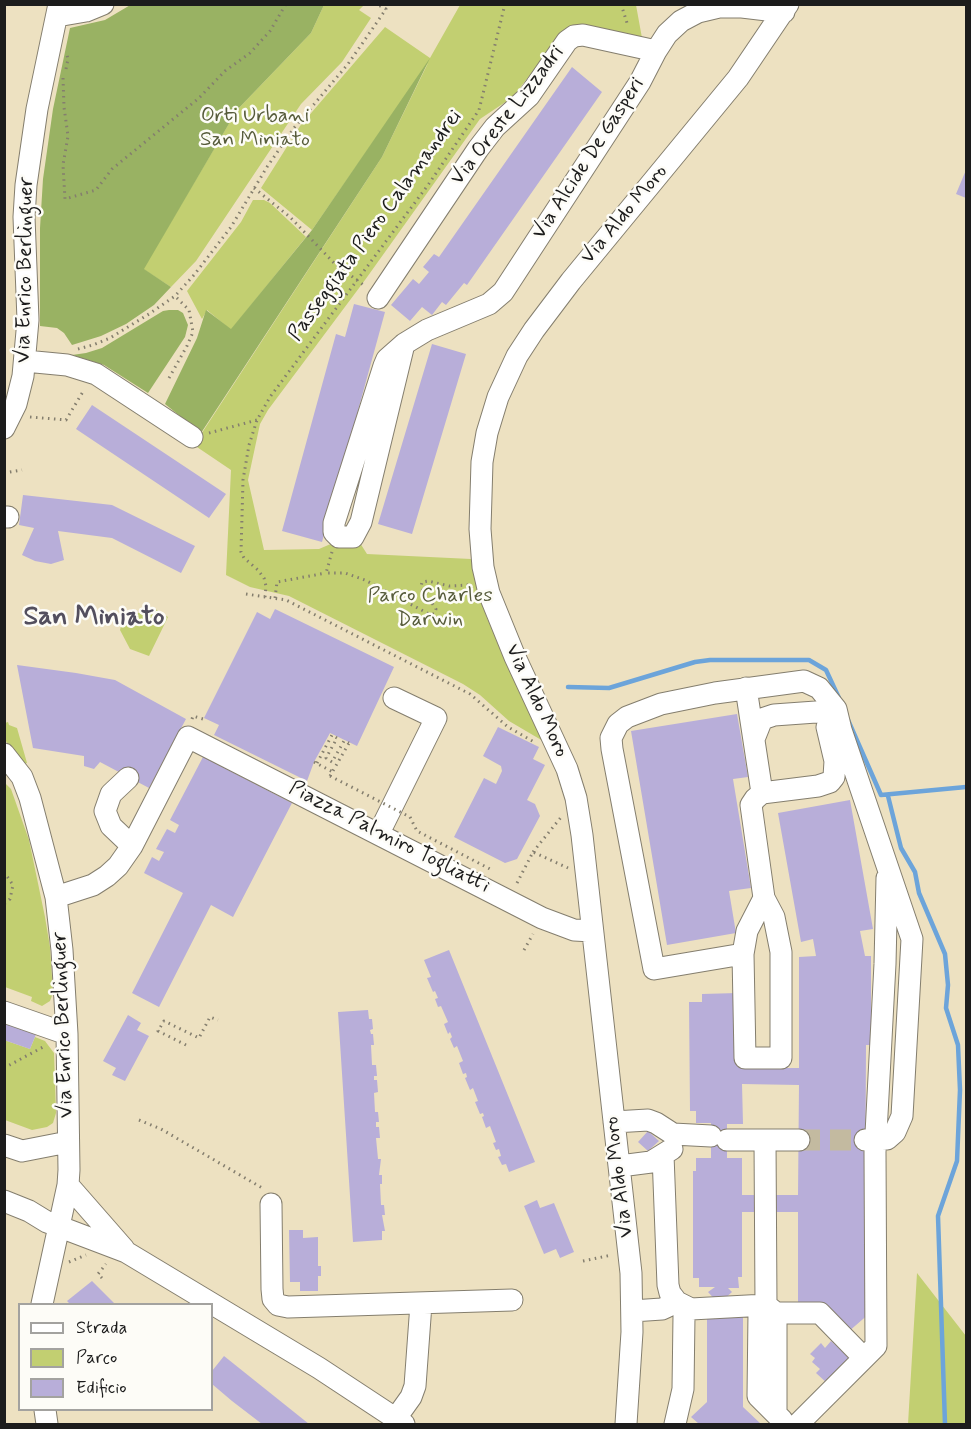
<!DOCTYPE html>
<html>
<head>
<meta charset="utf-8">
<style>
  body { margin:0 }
  #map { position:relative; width:971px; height:1429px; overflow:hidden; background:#ede1c1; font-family:Mynerve,sans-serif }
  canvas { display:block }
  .frame { position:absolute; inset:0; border:6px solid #1c1c1c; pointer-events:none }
  .legend { position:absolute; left:18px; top:1303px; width:195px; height:108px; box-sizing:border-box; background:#fdfcf7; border:2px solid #a3a29f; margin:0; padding:8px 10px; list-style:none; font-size:18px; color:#1c1c1c }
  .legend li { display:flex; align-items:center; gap:12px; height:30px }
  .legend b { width:30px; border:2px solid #a3a29f }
</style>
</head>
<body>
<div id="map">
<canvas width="971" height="1429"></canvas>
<div class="frame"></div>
<ul class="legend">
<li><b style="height:8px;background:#fff"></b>Strada</li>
<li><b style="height:16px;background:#c2cf71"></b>Parco</li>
<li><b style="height:16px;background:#b8aed9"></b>Edificio</li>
</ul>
</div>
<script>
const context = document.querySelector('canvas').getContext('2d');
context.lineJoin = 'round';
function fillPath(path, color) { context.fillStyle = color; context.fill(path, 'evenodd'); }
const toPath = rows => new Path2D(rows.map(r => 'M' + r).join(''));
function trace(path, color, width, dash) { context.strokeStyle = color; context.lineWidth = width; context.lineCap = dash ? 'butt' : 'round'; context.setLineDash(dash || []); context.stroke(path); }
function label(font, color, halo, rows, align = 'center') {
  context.font = font + ' Mynerve,sans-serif'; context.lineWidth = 5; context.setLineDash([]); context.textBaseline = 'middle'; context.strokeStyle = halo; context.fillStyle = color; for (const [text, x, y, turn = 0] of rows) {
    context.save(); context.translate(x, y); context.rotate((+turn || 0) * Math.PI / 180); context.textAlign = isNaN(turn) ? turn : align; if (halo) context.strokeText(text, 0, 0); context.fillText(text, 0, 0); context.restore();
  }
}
fillPath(toPath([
  [324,5,364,5,359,10,371,18,342,62,301,104,196,261,171,287,143,269,237,110,311,33],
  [460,5,636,5,642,38,586,26,573,26,562,33,513,97,480,119,365,280,268,410,260,424,248,480,264,550,319,549,333,543,360,543,367,554,471,559,476,584,487,618,543,741,509,721,480,695,463,684,289,596,250,587,226,575,231,470,194,445,382,157,428,63,312,230,261,188,300,126,385,27,430,58],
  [253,200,264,200,270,203,306,237,231,330,207,310,202,319,187,291,241,222],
  [154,608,168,617,149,656,130,649,120,630,123,618],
  [8,722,9,725,17,728,27,763,24,764,5,740,5,723],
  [4,782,11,789,29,840,45,917,50,947,53,993,50,1001,42,1006,31,1001,32,997,5,987],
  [35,1037,45,1041,54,1053,56,1113,53,1123,47,1127,32,1130,5,1120,4,1040,30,1049],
  [917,1273,966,1336,966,1424,908,1424]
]), '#c2cf71');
fillPath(toPath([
  [132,4,324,5,311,33,237,110,144,269,171,287,154,305,126,324,101,336,72,345,64,333,57,328,40,326,40,228,43,179,53,109,70,28,105,20],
  [430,58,382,157,201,433,165,404,197,338,206,310,231,329,312,230],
  [169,310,178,310,183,313,188,325,185,337,148,393,104,365,72,355,86,353,102,348,163,311]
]), '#99b263');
trace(toPath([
  [568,687,609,688,695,662,710,660,809,660,826,670,839,698],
  [848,720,881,795,966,787],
  [888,796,901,848,915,872,919,893,945,954,948,985,946,1008,958,1045,960,1090,957,1161,938,1216,945,1424]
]), '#6ca4da', 4.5);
fillPath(toPath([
  [572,67,602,92,467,285,464,283,446,305,442,302,432,315,422,307,410,321,391,305,413,279,419,284,429,272,423,267,434,254,439,257],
  [966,170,966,198,956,194],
  [354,304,385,312,322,542,282,531,336,334,345,337],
  [432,344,466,354,412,534,378,524],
  [92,405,226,494,209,518,76,429],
  [23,495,112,505,195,546,181,573,112,538,58,531,64,560,51,564,35,561,22,555,34,528,19,525],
  [275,609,394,667,357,746,330,733,314,762,307,781,214,735,219,725,204,718,257,612,270,619],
  [17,665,76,673,115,680,186,719,149,788,100,762,94,769,84,766,84,756,33,748],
  [737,714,748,777,733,779,751,888,729,891,736,933,667,945,631,731],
  [498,727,539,747,533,759,545,765,527,800,535,804,540,816,517,859,505,863,454,837,484,778,496,784,502,771,501,766,483,756],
  [203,757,292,803,233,917,211,905,159,1007,132,993,183,893,144,873,152,857,159,861,164,852,156,849,167,829,175,833,179,825,170,820],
  [850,800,873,929,860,931,865,956,871,956,871,1045,866,1045,865,1236,870,1235,870,1313,848,1332,820,1302,798,1302,798,1212,742,1212,742,1277,738,1277,739,1288,728,1288,732,1292,719,1304,708,1292,715,1287,699,1287,699,1278,693,1278,693,1171,696,1171,696,1158,711,1158,711,1123,696,1123,696,1111,690,1111,689,1002,702,1002,702,994,738,993,742,1068,799,1068,799,957,816,956,813,939,801,942,778,813],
  [742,1084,799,1085,798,1195,742,1195,742,1158,727,1158,727,1124,743,1124],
  [449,950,535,1162,509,1172,506,1164,502,1165,498,1157,501,1156,499,1149,496,1150,493,1143,496,1142,490,1126,486,1128,482,1117,484,1116,483,1113,480,1114,475,1102,478,1101,473,1088,470,1090,465,1078,467,1077,466,1073,463,1074,459,1063,463,1061,457,1046,454,1048,450,1039,452,1037,450,1032,448,1034,444,1024,448,1022,441,1006,438,1007,435,999,438,998,435,991,433,992,427,978,431,977,424,960],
  [368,1010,369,1019,372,1019,373,1029,370,1030,371,1034,373,1034,374,1045,371,1045,372,1065,376,1065,377,1076,374,1076,374,1080,377,1080,378,1092,374,1093,375,1112,378,1112,379,1122,376,1122,376,1127,379,1127,380,1138,376,1138,378,1159,381,1159,379,1175,382,1175,382,1184,380,1184,381,1205,384,1205,385,1215,382,1215,385,1231,382,1231,382,1240,353,1242,338,1012],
  [128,1015,141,1023,137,1030,149,1036,125,1081,112,1075,116,1068,103,1061],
  [4,1021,37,1032,30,1049,4,1040],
  [648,1131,659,1141,648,1151,638,1142],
  [537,1200,540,1208,554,1203,574,1252,560,1258,556,1249,544,1254,524,1206],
  [289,1230,303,1230,303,1238,318,1237,318,1266,321,1266,321,1276,318,1276,318,1291,300,1291,300,1282,290,1282],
  [92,1281,115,1304,70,1304,67,1301],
  [707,1316,743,1316,743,1407,761,1424,699,1424,691,1417,707,1402],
  [831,1341,841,1350,845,1346,849,1350,845,1354,854,1363,828,1384,816,1373,820,1369,812,1362,815,1358,810,1354,821,1343,825,1348],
  [224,1356,309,1424,262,1424,232,1401,212,1384,212,1371]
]), '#b8aed9');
trace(toPath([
  [799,1140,865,1140]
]), '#c3baa0', 21, [21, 10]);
const minor = toPath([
  [57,16,86,11,103,4],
  [378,298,478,149,495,127,529,96,567,41,574,36,583,35,656,51],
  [404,344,427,330,489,304,503,292,640,82,656,51,667,34,681,21,698,12,719,7,742,7,784,12],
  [404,344,361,522,353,537,339,537,334,532,334,523,384,366,387,359,404,344],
  [25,361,67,365,96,374,192,437],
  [4,428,16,404,23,376,28,320,24,217,26,185,37,109,59,4],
  [4,517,8,517],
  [746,688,762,793],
  [754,739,762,719,774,715,816,712,824,713,829,715,840,729],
  [4,754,22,777,30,798,56,897,62,950,67,1034,69,1170,68,1185,42,1304],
  [128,778,111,794,105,811,111,826,132,846],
  [379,833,436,718,394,698],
  [56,897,93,885,107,876,118,866,132,846,188,737,542,918,574,930,592,931],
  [764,898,747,931,743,954,745,1058,781,1058,781,952,774,917,764,898,751,805,755,799,762,793,818,786,830,782,834,777,835,761,827,727],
  [743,954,654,969,612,749,611,738,618,724,627,717,661,704,715,693,804,681,819,688,836,709,841,730,912,939,902,1116,895,1132,887,1139,865,1140],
  [4,1012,67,1034],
  [614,1122,648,1120,656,1123,673,1134,711,1136],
  [727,1140,799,1140],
  [765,1140,766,1305,759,1313,758,1396,782,1420],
  [4,1145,22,1151,68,1142],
  [663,1155,668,1285,670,1293,677,1302,691,1309,766,1305,776,1313,776,1414],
  [620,1166,651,1162,672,1149],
  [68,1185,124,1249],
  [4,1201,29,1211,47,1222,126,1252,319,1368,404,1424],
  [271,1204,272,1289,273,1299,278,1305,288,1307,512,1300],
  [632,1311,662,1309,677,1302],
  [763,1313,820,1313,864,1358],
  [45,1410,47,1424],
  [396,1418,411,1397,415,1386,421,1304],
  [626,1424,632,1332,631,1273,582,835,576,798,567,769,515,657,489,593,483,567,480,529,482,462,487,433,498,397,517,356,534,330,571,281,738,78,788,4],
  [675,1424,683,1389,684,1316,686,1308],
  [798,1424,876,1346,875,1152,885,964,887,878]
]);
trace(minor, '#847e6e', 23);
trace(toPath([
  [621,4,628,26],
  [66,69,68,59,67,55],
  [63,78,64,107,68,136,63,165,65,199,96,190,112,169,199,98,225,71,250,53,270,31,286,4],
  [254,188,290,217,335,264,365,286],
  [78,349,93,345,110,338,149,314,175,296,194,275,231,227,267,167,294,128,348,64,373,28,386,9,376,4],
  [169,378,187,346,193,332,189,310,175,296],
  [30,417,66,420,84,390],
  [209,433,257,420],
  [4,473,22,470],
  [332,552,326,573,345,573,365,580,429,614,434,614,436,609,421,587,422,582,428,581,449,586,469,585],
  [246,594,286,600,470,694,508,727,534,742],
  [265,597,266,586,264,578,258,570,244,558,241,552,243,480,249,445,257,420,270,397,428,185,479,110,505,4],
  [275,598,277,582,326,573],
  [192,719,193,716,203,719,204,716],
  [314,762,333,772],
  [317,763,332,735,337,738,326,758,332,762,344,741,349,743],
  [330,776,349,743],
  [410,817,417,831,492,870],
  [533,852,562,816],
  [4,872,13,885,10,899,4,904],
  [517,883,533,852,568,868],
  [524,950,533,934],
  [186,1045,158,1031,164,1021,199,1038,210,1017,218,1020],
  [4,1068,45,1046],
  [139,1120,161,1129,264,1189],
  [583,1261,612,1255],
  [69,1262,86,1255],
  [102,1278,98,1274,106,1264]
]), '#847e6e', 3, [1.5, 4.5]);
trace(minor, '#fff', 21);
trace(toPath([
  [330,776,410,817]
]), '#847e6e', 3, [1.5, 4.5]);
label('21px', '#1c1c1c', '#fdfcf7', [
  ["Via Oreste Lizzadri",508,116,-52],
  ["Via Alcide De Gasperi",589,159,-57],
  ["Via Aldo Moro",625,215,-50],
  ["Passeggiata Piero Calamandrei",376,226,-54],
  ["Via Enrico Berlinguer",26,270,-89],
  ["Via Aldo Moro",536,701,65],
  ["Piazza Palmiro Togliatti",389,838,27],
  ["Via Enrico Berlinguer",64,1025,-92],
  ["Via Aldo Moro",620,1177,-97]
]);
label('21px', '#565b3a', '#fdfcf7', [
  ["Orti Urbani",255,117],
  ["San Miniato",255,141],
  ["Parco Charles",430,597],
  ["Darwin",430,621]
]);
label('bold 27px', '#534f5e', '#fdfcf7', [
  ["San Miniato",94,618]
]);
</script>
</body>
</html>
